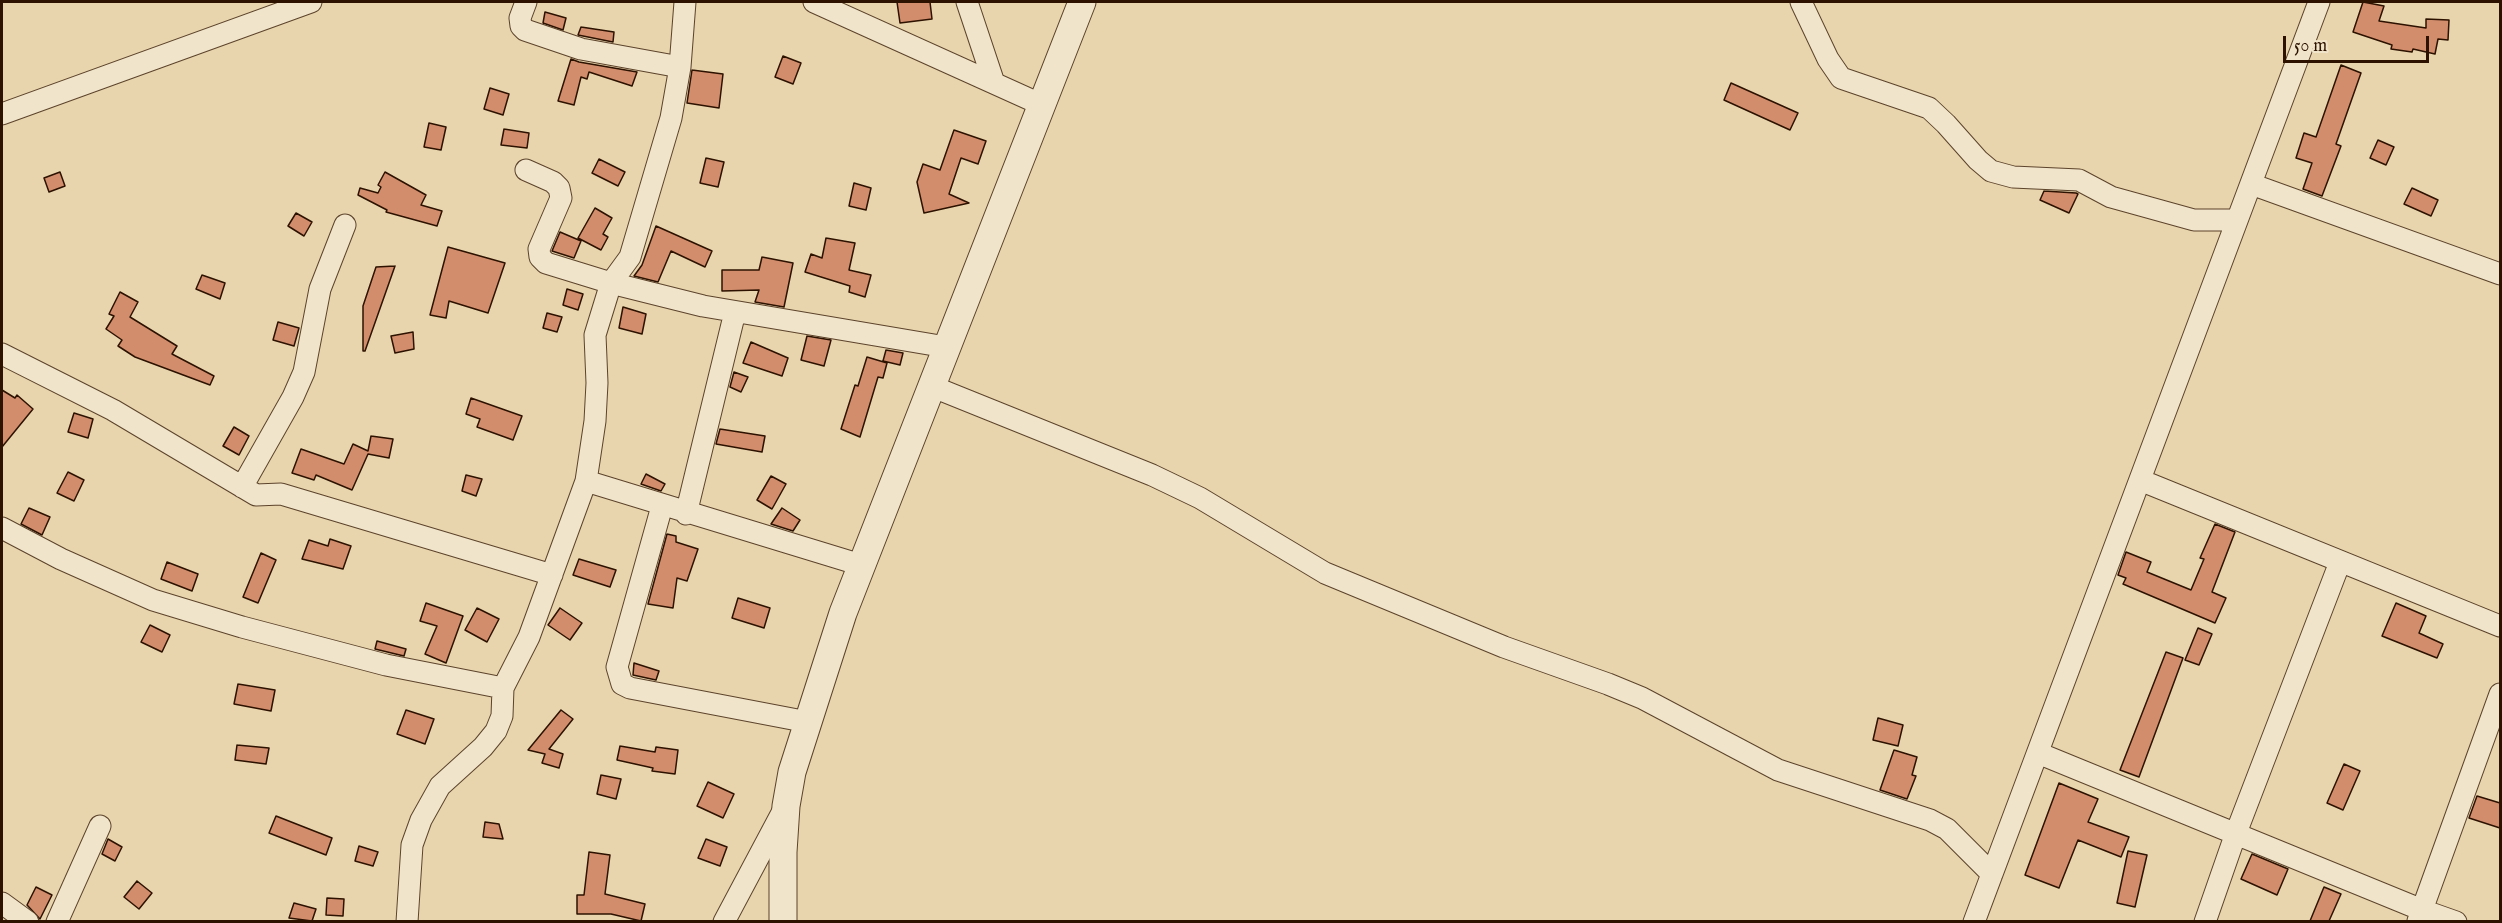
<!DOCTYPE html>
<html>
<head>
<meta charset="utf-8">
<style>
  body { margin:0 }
  #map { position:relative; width:2502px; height:923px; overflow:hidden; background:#e8d5ad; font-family:"IM FELL English",serif }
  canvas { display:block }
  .frame { position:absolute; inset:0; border:3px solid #2d1200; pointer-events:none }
  .scale { position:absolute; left:2283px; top:36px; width:146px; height:27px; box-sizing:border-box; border:3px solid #2d1200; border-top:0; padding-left:8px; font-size:18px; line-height:21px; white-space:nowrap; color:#2d1200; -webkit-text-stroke:4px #f0e4ca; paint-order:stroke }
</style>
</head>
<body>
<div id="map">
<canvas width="2502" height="923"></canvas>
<div class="frame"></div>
<div class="scale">50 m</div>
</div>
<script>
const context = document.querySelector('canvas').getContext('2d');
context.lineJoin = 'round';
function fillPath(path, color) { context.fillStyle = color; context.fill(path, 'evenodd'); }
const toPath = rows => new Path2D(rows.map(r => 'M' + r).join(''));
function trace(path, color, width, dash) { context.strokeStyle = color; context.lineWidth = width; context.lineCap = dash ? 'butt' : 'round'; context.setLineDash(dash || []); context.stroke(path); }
const building = toPath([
  [897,2,930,2,932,19,900,23,897,2],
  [2363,2,2384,6,2379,21,2426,28,2426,19,2449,20,2448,40,2438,39,2435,54,2413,49,2412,52,2391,49,2392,45,2353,32,2363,2],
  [545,12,566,18,563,30,543,23,545,12],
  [581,27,614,32,613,42,578,35,581,27],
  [783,56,801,63,793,84,775,77,783,56],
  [571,59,579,62,637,72,632,86,589,72,587,79,581,77,574,105,558,101,571,59],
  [2341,65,2361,73,2336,144,2341,146,2322,196,2303,189,2312,163,2296,158,2304,133,2316,137,2341,65],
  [692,70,723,74,719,108,687,103,692,70],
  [1731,83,1798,113,1790,130,1724,100,1731,83],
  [490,88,509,94,503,115,484,109,490,88],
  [429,123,446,127,441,150,424,147,429,123],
  [504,129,529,133,527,148,501,145,504,129],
  [954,130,986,141,978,164,961,158,949,194,969,203,924,213,917,182,923,164,940,170,954,130],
  [2378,140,2394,147,2386,165,2370,158,2378,140],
  [706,158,724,162,718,187,700,183,706,158],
  [599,159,625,172,618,186,592,173,599,159],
  [60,172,65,186,49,192,44,178,60,172],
  [385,172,426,195,421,205,442,211,437,226,386,212,387,210,358,195,360,188,378,193,381,187,378,185,385,172],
  [854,183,871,188,866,210,849,206,854,183],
  [2412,188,2438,200,2431,216,2404,204,2412,188],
  [2044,191,2076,193,2078,194,2069,213,2040,200,2044,191],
  [595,208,612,218,603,234,608,237,601,250,578,238,595,208],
  [296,213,312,222,304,236,288,226,296,213],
  [656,226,712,251,705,267,671,251,658,282,634,276,642,265,656,226],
  [560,232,581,241,574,258,552,251,560,232],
  [826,238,855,243,849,270,871,275,865,297,849,292,850,286,805,272,811,254,822,258,826,238],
  [448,247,505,263,488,313,449,301,446,318,430,315,448,247],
  [762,257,793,263,784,307,755,302,759,290,722,291,722,270,759,270,762,257],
  [395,266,365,351,363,351,363,306,376,267,395,266],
  [202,275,225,283,220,299,196,289,202,275],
  [567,289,583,294,578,310,563,305,567,289],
  [120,292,138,302,130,317,177,346,172,354,214,376,210,385,135,357,118,346,122,340,106,329,114,316,109,314,120,292],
  [623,307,646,314,642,334,619,328,623,307],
  [547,313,562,317,557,332,543,328,547,313],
  [278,322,299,328,294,346,273,340,278,322],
  [413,332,414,349,395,353,391,336,413,332],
  [807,336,831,340,824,366,801,360,807,336],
  [751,342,788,358,782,376,743,363,751,342],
  [886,350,903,353,900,365,883,361,886,350],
  [867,357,887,363,883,378,878,377,860,437,841,429,855,385,858,386,867,357],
  [734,372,748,377,741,392,730,387,734,372],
  [2,390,15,398,17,395,33,409,2,447,2,390],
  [471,398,522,416,513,440,477,427,480,419,466,414,471,398],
  [74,413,93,419,88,438,68,432,74,413],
  [234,427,249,436,239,455,223,446,234,427],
  [720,429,765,436,762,452,716,444,720,429],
  [371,436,393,439,389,458,368,454,352,490,316,475,314,480,292,473,301,449,344,464,353,444,368,451,371,436],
  [68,472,84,480,74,501,57,493,68,472],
  [646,474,665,484,661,491,641,484,646,474],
  [466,475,482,479,476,496,462,491,466,475],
  [771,476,786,484,772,509,757,500,771,476],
  [29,508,50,517,42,535,21,524,29,508],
  [782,508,800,520,793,531,771,524,782,508],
  [2215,524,2235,532,2212,592,2226,598,2215,623,2123,584,2126,578,2118,575,2126,552,2151,562,2147,572,2191,590,2204,559,2200,558,2215,524],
  [667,534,676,536,676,542,698,549,687,581,677,578,673,608,648,604,667,534],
  [330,539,351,546,343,569,302,559,309,540,328,546,330,539],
  [261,553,276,560,258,603,243,597,261,553],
  [579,559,616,570,610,587,573,575,579,559],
  [167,562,198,574,192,591,161,579,167,562],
  [738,598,770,608,764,628,732,618,738,598],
  [426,603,463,616,446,663,425,654,437,626,420,621,426,603],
  [2396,603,2426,616,2419,633,2443,644,2437,658,2382,636,2396,603],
  [477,608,499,619,487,642,465,630,477,608],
  [560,608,582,623,570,640,548,625,560,608],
  [150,625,170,635,162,652,141,642,150,625],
  [2198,628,2212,634,2199,665,2185,660,2198,628],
  [377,641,406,649,404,656,375,649,377,641],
  [2166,652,2183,658,2139,777,2120,770,2166,652],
  [634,663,659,671,656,680,633,675,634,663],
  [238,684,275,690,271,711,234,704,238,684],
  [406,710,434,719,425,744,397,734,406,710],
  [561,710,573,719,549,749,563,754,559,768,542,763,545,754,528,750,561,710],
  [1878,718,1903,725,1898,746,1873,740,1878,718],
  [237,745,269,748,266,764,235,760,237,745],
  [620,746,655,752,656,747,678,750,675,774,652,771,653,768,617,760,620,746],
  [1894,750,1917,757,1912,775,1916,776,1907,799,1880,790,1894,750],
  [2344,764,2360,771,2343,810,2327,803,2344,764],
  [601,775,621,779,616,799,597,794,601,775],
  [708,782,734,794,723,818,697,806,708,782],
  [2059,783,2098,799,2088,822,2129,837,2121,857,2078,840,2059,888,2025,875,2059,783],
  [2477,796,2500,803,2500,828,2469,818,2477,796],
  [276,816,332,838,326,855,269,833,276,816],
  [485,822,499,824,503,839,483,837,485,822],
  [108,839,122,847,115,861,102,854,108,839],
  [706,839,727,847,720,866,698,858,706,839],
  [359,846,378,852,373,866,355,861,359,846],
  [2128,851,2147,855,2135,907,2117,903,2128,851],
  [589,852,610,855,605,894,645,904,641,921,611,914,577,914,577,895,584,895,589,852],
  [2252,854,2288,869,2277,895,2241,879,2252,854],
  [137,881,152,893,139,909,124,897,137,881],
  [36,887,52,895,40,919,27,905,36,887],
  [2324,887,2341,894,2329,921,2310,921,2324,887],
  [327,898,344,899,343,916,326,915,327,898],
  [294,903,316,909,312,921,289,918,294,903]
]);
fillPath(building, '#d28d6d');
trace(building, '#2d1200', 1.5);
const minor = toPath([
  [526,2,520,18,521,26,525,30,581,49,680,67],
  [814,2,1040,104],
  [967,2,994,83],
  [1801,2,1828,59,1841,78,1929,108,1946,124,1978,160,1991,171,2013,177,2079,180,2111,197,2194,220,2237,220],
  [2,114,311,2],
  [526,170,553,182,559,188,561,198,539,249,540,257,546,263,611,283,703,306,946,347],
  [2251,184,2500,274],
  [2,354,113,410,256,495,281,494,552,575],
  [931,386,1152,475,1200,498,1325,573,1504,647,1608,684,1642,698,1778,770,1930,820,1947,829,1992,874],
  [2140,480,2500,626],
  [586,481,861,565],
  [242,487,293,397,304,372,320,289,345,225],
  [662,506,617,667,622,684,630,688,808,722],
  [686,514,735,312],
  [2,528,61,559,153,600,242,627,386,665,503,688],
  [2038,753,2422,910,2456,922],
  [2,903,28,922],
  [2418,921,2500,694],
  [57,922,100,826],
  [407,922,412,845,421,820,440,786,483,747,496,731,502,716,503,688,529,637,586,481,595,421,597,383,595,335,611,283,630,257,671,118,680,67,685,2],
  [724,922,783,811],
  [1974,922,2319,2],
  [2205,922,2236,833,2340,562]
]);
const tertiary = toPath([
  [783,922,783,852,786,806,792,772,843,613,1082,2]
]);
trace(minor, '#5c432b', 23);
trace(tertiary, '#5c432b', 29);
trace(minor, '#f0e4ca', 21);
trace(tertiary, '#f0e4ca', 27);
</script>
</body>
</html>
